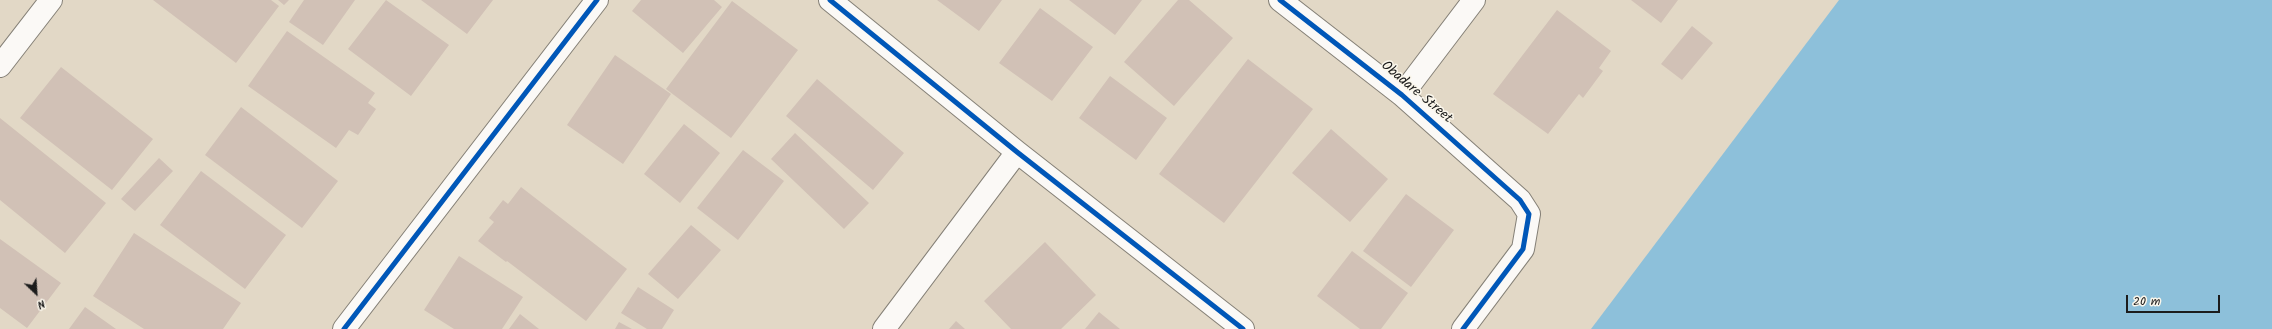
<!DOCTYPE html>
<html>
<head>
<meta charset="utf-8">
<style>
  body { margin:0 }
  #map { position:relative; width:2272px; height:329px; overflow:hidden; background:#e2d8c6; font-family:Kalam,sans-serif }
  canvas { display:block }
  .north { position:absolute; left:16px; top:273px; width:40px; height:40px; -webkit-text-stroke:3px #fbf7ec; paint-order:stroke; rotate:155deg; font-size:11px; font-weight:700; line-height:16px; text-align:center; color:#1c1c1c }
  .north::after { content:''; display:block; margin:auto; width:14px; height:18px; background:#1c1c1c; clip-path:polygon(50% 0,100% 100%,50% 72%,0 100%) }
  .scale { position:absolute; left:2126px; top:295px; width:94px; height:18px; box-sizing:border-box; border:2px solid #1c1c1c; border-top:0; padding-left:5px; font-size:12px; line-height:14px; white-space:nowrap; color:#1c1c1c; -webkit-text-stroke:3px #fbf7ec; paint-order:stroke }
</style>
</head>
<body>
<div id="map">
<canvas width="2272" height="329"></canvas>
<div class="north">N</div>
<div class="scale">20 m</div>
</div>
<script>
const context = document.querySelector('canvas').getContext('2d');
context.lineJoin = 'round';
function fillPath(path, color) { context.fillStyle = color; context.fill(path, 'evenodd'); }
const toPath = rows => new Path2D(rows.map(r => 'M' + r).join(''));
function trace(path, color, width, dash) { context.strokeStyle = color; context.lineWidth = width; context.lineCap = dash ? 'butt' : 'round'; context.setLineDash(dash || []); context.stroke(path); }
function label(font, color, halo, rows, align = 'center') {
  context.font = font + ' Kalam,sans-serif'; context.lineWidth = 3; context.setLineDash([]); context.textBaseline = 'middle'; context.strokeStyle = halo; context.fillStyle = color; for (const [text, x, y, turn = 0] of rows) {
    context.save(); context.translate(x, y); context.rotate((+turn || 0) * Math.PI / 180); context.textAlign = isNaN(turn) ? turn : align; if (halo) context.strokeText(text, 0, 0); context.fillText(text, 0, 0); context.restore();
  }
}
fillPath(toPath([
  [1839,0,2272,0,2272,329,1591,329]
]), '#8dc0da');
fillPath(toPath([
  [153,0,271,0,279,6,236,63],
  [278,0,289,0,284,5],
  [304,0,355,0,323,45,289,22],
  [386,0,449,45,411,96,348,49],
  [421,0,493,0,467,34],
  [641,0,714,0,722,7,683,53,632,11],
  [937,0,1002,0,979,31],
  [1069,0,1142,0,1115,35],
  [1178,0,1189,0,1233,38,1174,106,1124,62],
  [1631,0,1678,0,1661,23],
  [732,1,798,50,731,138,666,89],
  [1040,8,1093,47,1052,101,999,63],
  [1557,10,1611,51,1599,68,1603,71,1583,98,1579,94,1548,134,1493,94],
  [1692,26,1713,43,1682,80,1661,64],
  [287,31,375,93,368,103,376,109,358,135,349,130,336,148,248,86],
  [615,55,671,94,623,164,567,125],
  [1248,59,1313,109,1224,223,1159,174],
  [61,67,153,139,112,190,20,118],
  [1110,76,1167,118,1136,160,1079,118],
  [817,79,904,153,873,190,786,116],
  [241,107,338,181,302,228,205,155],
  [0,118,106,203,65,253,0,200],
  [684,124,720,153,680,203,644,174],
  [1331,129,1388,179,1350,222,1292,173],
  [795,133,869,203,844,229,771,159],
  [743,150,784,181,738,240,697,208],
  [159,158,173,171,135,211,121,199],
  [201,171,286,235,245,289,160,225],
  [521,187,627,269,586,321,507,261,506,262,478,241,494,222,489,218,503,200,508,204],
  [1406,194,1454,230,1411,287,1363,251],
  [691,225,721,250,678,299,648,274],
  [134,233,241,303,223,329,144,329,93,296],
  [0,239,61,283,27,328,0,308],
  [1045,242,1096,295,1061,329,1011,329,984,301],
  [1352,251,1408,293,1381,329,1360,329,1317,296],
  [459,256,523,297,502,329,454,329,424,310],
  [638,287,674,310,662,329,647,329,621,313],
  [85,307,116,329,69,329],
  [1099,312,1120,329,1085,329],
  [520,314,539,329,509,329],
  [956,321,965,329,949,329],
  [619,322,632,329,615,329]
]), '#d1c1b6');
const minor = toPath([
  [830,0,1017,152,1243,329],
  [1280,0,1402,95,1520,200,1529,214,1523,249,1463,329],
  [0,66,51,0],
  [1402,95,1474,0],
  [344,329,597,0],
  [884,329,1017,152]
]);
trace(minor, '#858077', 24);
trace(minor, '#fbf9f6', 22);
trace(toPath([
  [830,0,1017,152,1243,329],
  [1280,0,1402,95,1520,200,1529,214,1523,249,1463,329],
  [344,329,597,0]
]), '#0057b8', 5);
label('14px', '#1c1c1c', '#fbf7ec', [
  ["Obadare Street",1416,93,40]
]);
</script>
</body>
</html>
